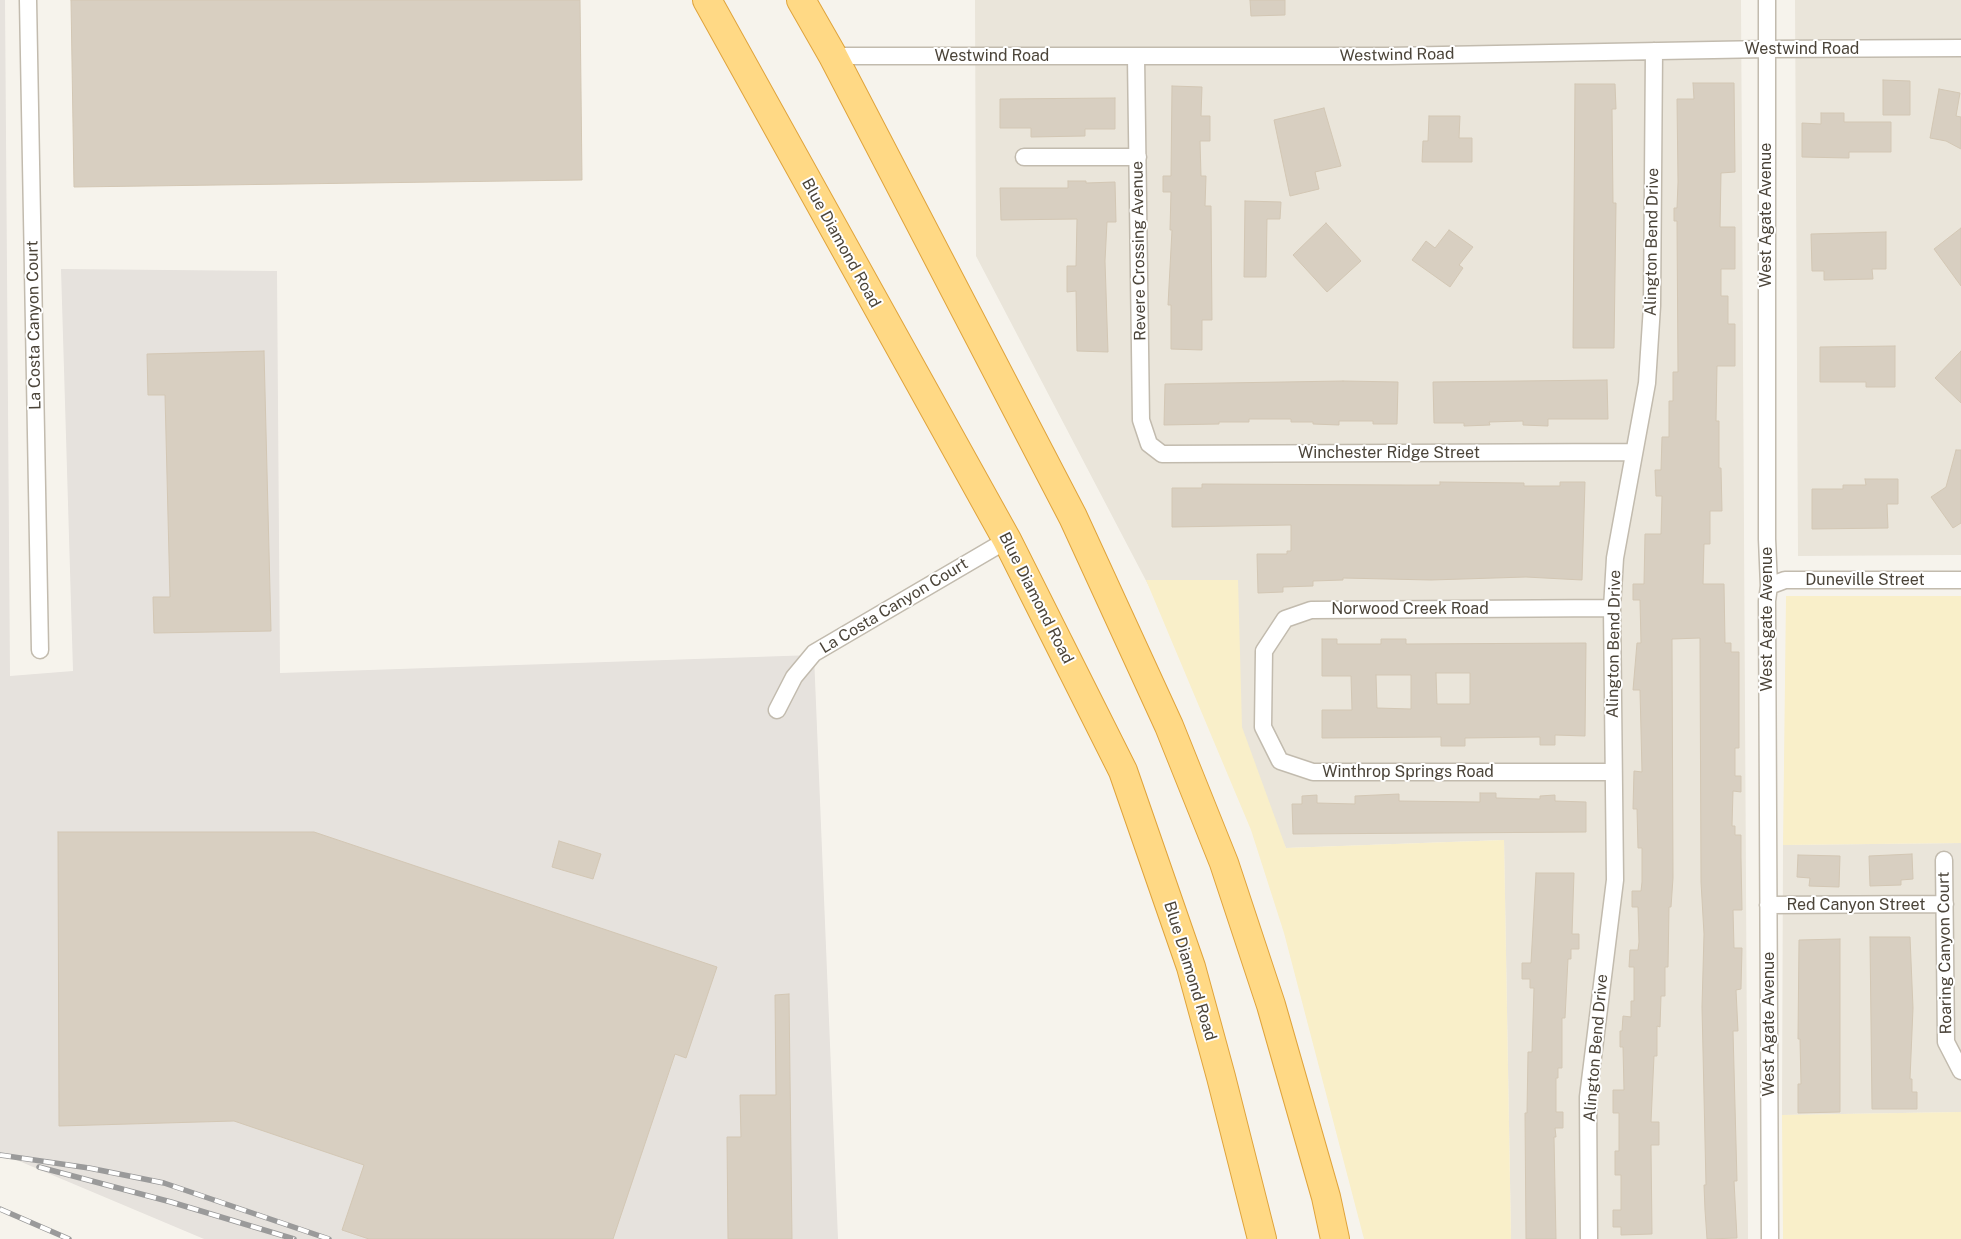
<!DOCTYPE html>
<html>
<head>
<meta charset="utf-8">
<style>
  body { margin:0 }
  canvas { display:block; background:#f6f3ec }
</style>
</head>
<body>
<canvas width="1961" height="1239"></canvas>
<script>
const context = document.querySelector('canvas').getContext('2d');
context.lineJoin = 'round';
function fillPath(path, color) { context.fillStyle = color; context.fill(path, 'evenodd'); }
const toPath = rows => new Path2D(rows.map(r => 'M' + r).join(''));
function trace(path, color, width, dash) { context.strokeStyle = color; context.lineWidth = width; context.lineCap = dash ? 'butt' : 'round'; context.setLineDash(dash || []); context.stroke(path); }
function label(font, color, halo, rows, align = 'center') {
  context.font = font + ' "Public Sans",sans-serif'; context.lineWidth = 4; context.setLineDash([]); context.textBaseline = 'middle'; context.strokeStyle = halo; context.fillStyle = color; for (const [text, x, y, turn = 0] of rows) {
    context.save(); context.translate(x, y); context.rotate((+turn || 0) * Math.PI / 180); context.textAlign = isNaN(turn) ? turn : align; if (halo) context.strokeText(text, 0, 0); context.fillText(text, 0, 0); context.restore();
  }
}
fillPath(toPath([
  [975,0,1741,0,1748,1239,1511,1239,1504,840,1286,848,976,256],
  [1795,0,1961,0,1961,555,1798,556],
  [1961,843,1961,1112,1782,1115,1783,845]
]), '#eae5da');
fillPath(toPath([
  [0,0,5,0,10,676,73,671,61,269,277,271,280,673,814,655,838,1239,204,1239,0,1153]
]), '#e6e2dd');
fillPath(toPath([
  [1146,580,1238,580,1242,727,1286,848,1504,840,1511,1239,1364,1239,1284,933,1251,830],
  [1786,596,1961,596,1961,843,1783,845],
  [1961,1112,1961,1239,1783,1239,1782,1115]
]), '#f9efc9');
const building = toPath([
  [71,0,580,0,582,180,74,187,71,0],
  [1250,0,1285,0,1285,15,1251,16,1250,0],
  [1883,80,1910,81,1910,115,1883,115,1883,80],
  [1693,83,1734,83,1735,172,1721,173,1720,227,1735,227,1735,269,1721,269,1721,296,1728,296,1728,324,1735,324,1735,366,1717,366,1716,421,1719,421,1719,468,1721,468,1722,511,1710,511,1710,544,1704,544,1703,584,1724,584,1725,643,1731,643,1731,652,1739,652,1739,748,1735,748,1735,776,1741,776,1741,792,1733,791,1732,826,1735,826,1735,835,1741,835,1741,858,1742,910,1733,910,1734,948,1742,948,1741,989,1736,990,1738,1031,1733,1031,1737,1181,1734,1181,1737,1238,1707,1239,1705,1210,1704,1185,1706,1185,1702,1007,1704,934,1701,882,1700,638,1672,639,1673,878,1671,907,1669,907,1668,967,1665,967,1665,996,1661,996,1660,1027,1657,1026,1657,1056,1654,1056,1651,1122,1659,1122,1659,1145,1651,1145,1652,1234,1621,1235,1621,1227,1613,1227,1613,1210,1621,1210,1621,1175,1615,1175,1615,1151,1619,1151,1619,1113,1613,1113,1613,1090,1624,1090,1623,1047,1620,1047,1620,1031,1622,1031,1623,1016,1631,1017,1631,1001,1634,1001,1634,967,1629,967,1630,950,1638,950,1639,942,1638,907,1632,907,1632,891,1641,891,1642,882,1642,848,1638,848,1637,809,1633,809,1634,771,1642,772,1640,690,1633,690,1637,643,1641,643,1640,600,1633,600,1633,584,1644,584,1645,534,1661,534,1662,496,1656,496,1655,470,1661,470,1662,437,1669,437,1669,401,1673,401,1673,372,1678,372,1677,221,1674,221,1674,208,1677,208,1678,182,1677,99,1694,99,1693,83],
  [1575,84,1615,84,1616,109,1612,109,1613,203,1616,203,1614,348,1573,348,1575,84],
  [1172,86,1202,87,1201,116,1210,116,1210,141,1200,141,1201,176,1206,176,1205,206,1211,206,1212,320,1202,320,1202,350,1171,349,1171,305,1168,305,1172,230,1170,230,1171,192,1163,192,1163,176,1171,176,1172,86],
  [1939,89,1960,93,1956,116,1961,117,1961,149,1946,141,1930,138,1939,89],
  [1115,98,1115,129,1085,129,1085,136,1031,137,1031,128,1000,128,1000,99,1115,98],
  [1324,108,1341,166,1315,172,1319,189,1290,196,1274,120,1324,108],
  [1821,113,1844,113,1844,122,1891,122,1891,152,1849,152,1849,158,1802,157,1802,123,1821,124,1821,113],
  [1429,116,1460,116,1459,138,1472,138,1472,162,1422,162,1423,141,1428,141,1429,116],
  [1068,181,1086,181,1086,183,1115,182,1116,222,1107,222,1105,261,1108,352,1077,351,1076,291,1067,292,1067,266,1076,266,1077,219,1001,220,1000,188,1068,188,1068,181],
  [1245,201,1281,202,1280,219,1267,219,1266,277,1244,277,1245,201],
  [1326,223,1361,261,1327,292,1293,255,1326,223],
  [1961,228,1961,286,1934,249,1961,228],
  [1449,230,1473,247,1459,265,1463,268,1450,287,1412,260,1426,241,1435,248,1449,230],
  [1886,232,1886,269,1872,269,1873,279,1824,280,1824,271,1812,271,1811,234,1886,232],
  [1895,346,1895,387,1866,387,1866,382,1820,382,1820,347,1895,346],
  [264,351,271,631,154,633,153,597,170,597,165,395,148,395,147,354,264,351],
  [1961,351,1961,403,1935,378,1961,351],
  [1607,380,1608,419,1548,419,1548,426,1523,425,1523,421,1489,422,1490,425,1464,426,1464,423,1434,423,1433,382,1607,380],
  [1343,381,1398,382,1397,424,1373,424,1373,421,1339,421,1339,425,1313,424,1313,422,1291,422,1291,419,1249,419,1249,422,1219,422,1219,424,1164,425,1165,384,1343,381],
  [1956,450,1961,450,1961,523,1953,528,1931,497,1946,487,1956,450],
  [1865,479,1898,479,1898,504,1887,504,1888,528,1812,529,1812,489,1843,489,1843,485,1866,485,1865,479],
  [1440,482,1524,483,1524,486,1560,486,1560,482,1585,482,1582,580,1526,577,1431,580,1343,578,1343,580,1313,581,1313,586,1283,587,1283,592,1258,593,1257,554,1287,554,1287,551,1291,551,1291,525,1172,527,1172,488,1202,488,1202,484,1405,485,1440,485,1440,482],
  [1322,639,1337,639,1337,644,1381,644,1381,639,1406,639,1406,644,1586,643,1585,736,1555,735,1555,745,1540,745,1540,737,1465,738,1465,746,1441,746,1441,737,1322,738,1322,710,1352,710,1351,676,1322,676,1322,639],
  [1436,673,1470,673,1470,704,1437,704,1436,673],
  [1376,675,1411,675,1411,709,1377,708,1376,675],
  [1480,793,1496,793,1496,798,1540,799,1540,796,1555,795,1555,801,1586,802,1586,832,1293,834,1292,804,1302,804,1302,796,1317,795,1317,803,1355,804,1355,796,1399,794,1399,801,1480,802,1480,793],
  [58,832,314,832,717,967,686,1058,675,1054,613,1239,369,1239,342,1230,364,1165,234,1121,59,1126,58,832],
  [559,841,601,854,593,879,552,867,559,841],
  [1912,854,1913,879,1901,880,1901,885,1870,886,1869,856,1912,854],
  [1798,855,1840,856,1839,887,1809,886,1810,878,1797,877,1798,855],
  [1536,873,1574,873,1572,934,1579,934,1579,949,1571,949,1571,959,1568,959,1565,1018,1562,1018,1562,1068,1558,1068,1558,1078,1556,1078,1556,1112,1563,1112,1563,1128,1555,1128,1556,1137,1554,1137,1556,1239,1526,1239,1525,1113,1527,1113,1528,1052,1532,1052,1534,988,1530,988,1530,979,1522,979,1522,963,1531,963,1536,873],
  [1870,937,1910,937,1913,1008,1910,1079,1912,1079,1912,1092,1917,1092,1917,1109,1872,1109,1870,937],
  [1840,939,1840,1112,1798,1113,1798,1084,1801,1084,1800,1039,1798,1039,1799,940,1840,939],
  [789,994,792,1239,728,1239,727,1137,741,1137,740,1095,776,1095,775,995,789,994]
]);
fillPath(building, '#d8cfc1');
trace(building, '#d3c7b4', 1);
const minor = toPath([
  [28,0,40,650],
  [1767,0,1767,539,1769,586,1767,601,1770,1239],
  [833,56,1388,56,1767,49,1961,48],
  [1136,57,1141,420,1149,444,1162,454,1633,452],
  [1024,157,1138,157],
  [1769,586,1785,580,1961,580],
  [1612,608,1311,610,1285,619,1264,651,1263,727,1280,761,1313,772,1613,772],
  [777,710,794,677,814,653,1007,540],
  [1944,860,1946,1042,1961,1071],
  [1768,905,1945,904],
  [1589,1239,1588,1097,1615,880,1612,608,1615,558,1647,383,1652,306,1654,51]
]);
const trunk = toPath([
  [707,0,1007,540,1123,771,1191,967,1221,1077,1262,1239],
  [801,0,833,56,1073,517,1169,726,1224,863,1271,1005,1326,1197,1335,1239]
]);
trace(minor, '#c2bbae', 19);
trace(trunk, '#e0a43c', 30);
trace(minor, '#fff', 16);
trace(trunk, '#ffd985', 28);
const rail = toPath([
  [0,1155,89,1168,164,1183,329,1239],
  [39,1167,171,1202,294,1239],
  [0,1209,69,1239]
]);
trace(rail, '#9a9a9a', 5.5);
trace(rail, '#fff', 4, [11]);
label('16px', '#4b4439', '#fff', [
  ["Westwind Road",1802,49],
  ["Westwind Road",1397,55,-1],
  ["Westwind Road",992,56],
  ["West Agate Avenue",1766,215,-90],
  ["Alington Bend Drive",1652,242,-89],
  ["Blue Diamond Road",841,243,61],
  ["Revere Crossing Avenue",1139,251,-91],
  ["La Costa Canyon Court",34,325,-91],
  ["Winchester Ridge Street",1389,453],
  ["Duneville Street",1865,580],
  ["Blue Diamond Road",1036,598,63],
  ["La Costa Canyon Court",894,606,-31],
  ["Norwood Creek Road",1410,609],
  ["West Agate Avenue",1767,619,-90],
  ["Alington Bend Drive",1614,644,-89],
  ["Winthrop Springs Road",1408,772],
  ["Red Canyon Street",1856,905],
  ["Roaring Canyon Court",1945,953,-91],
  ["Blue Diamond Road",1190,971,73],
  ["West Agate Avenue",1769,1024,-90],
  ["Alington Bend Drive",1596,1048,-85]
]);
</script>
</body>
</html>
